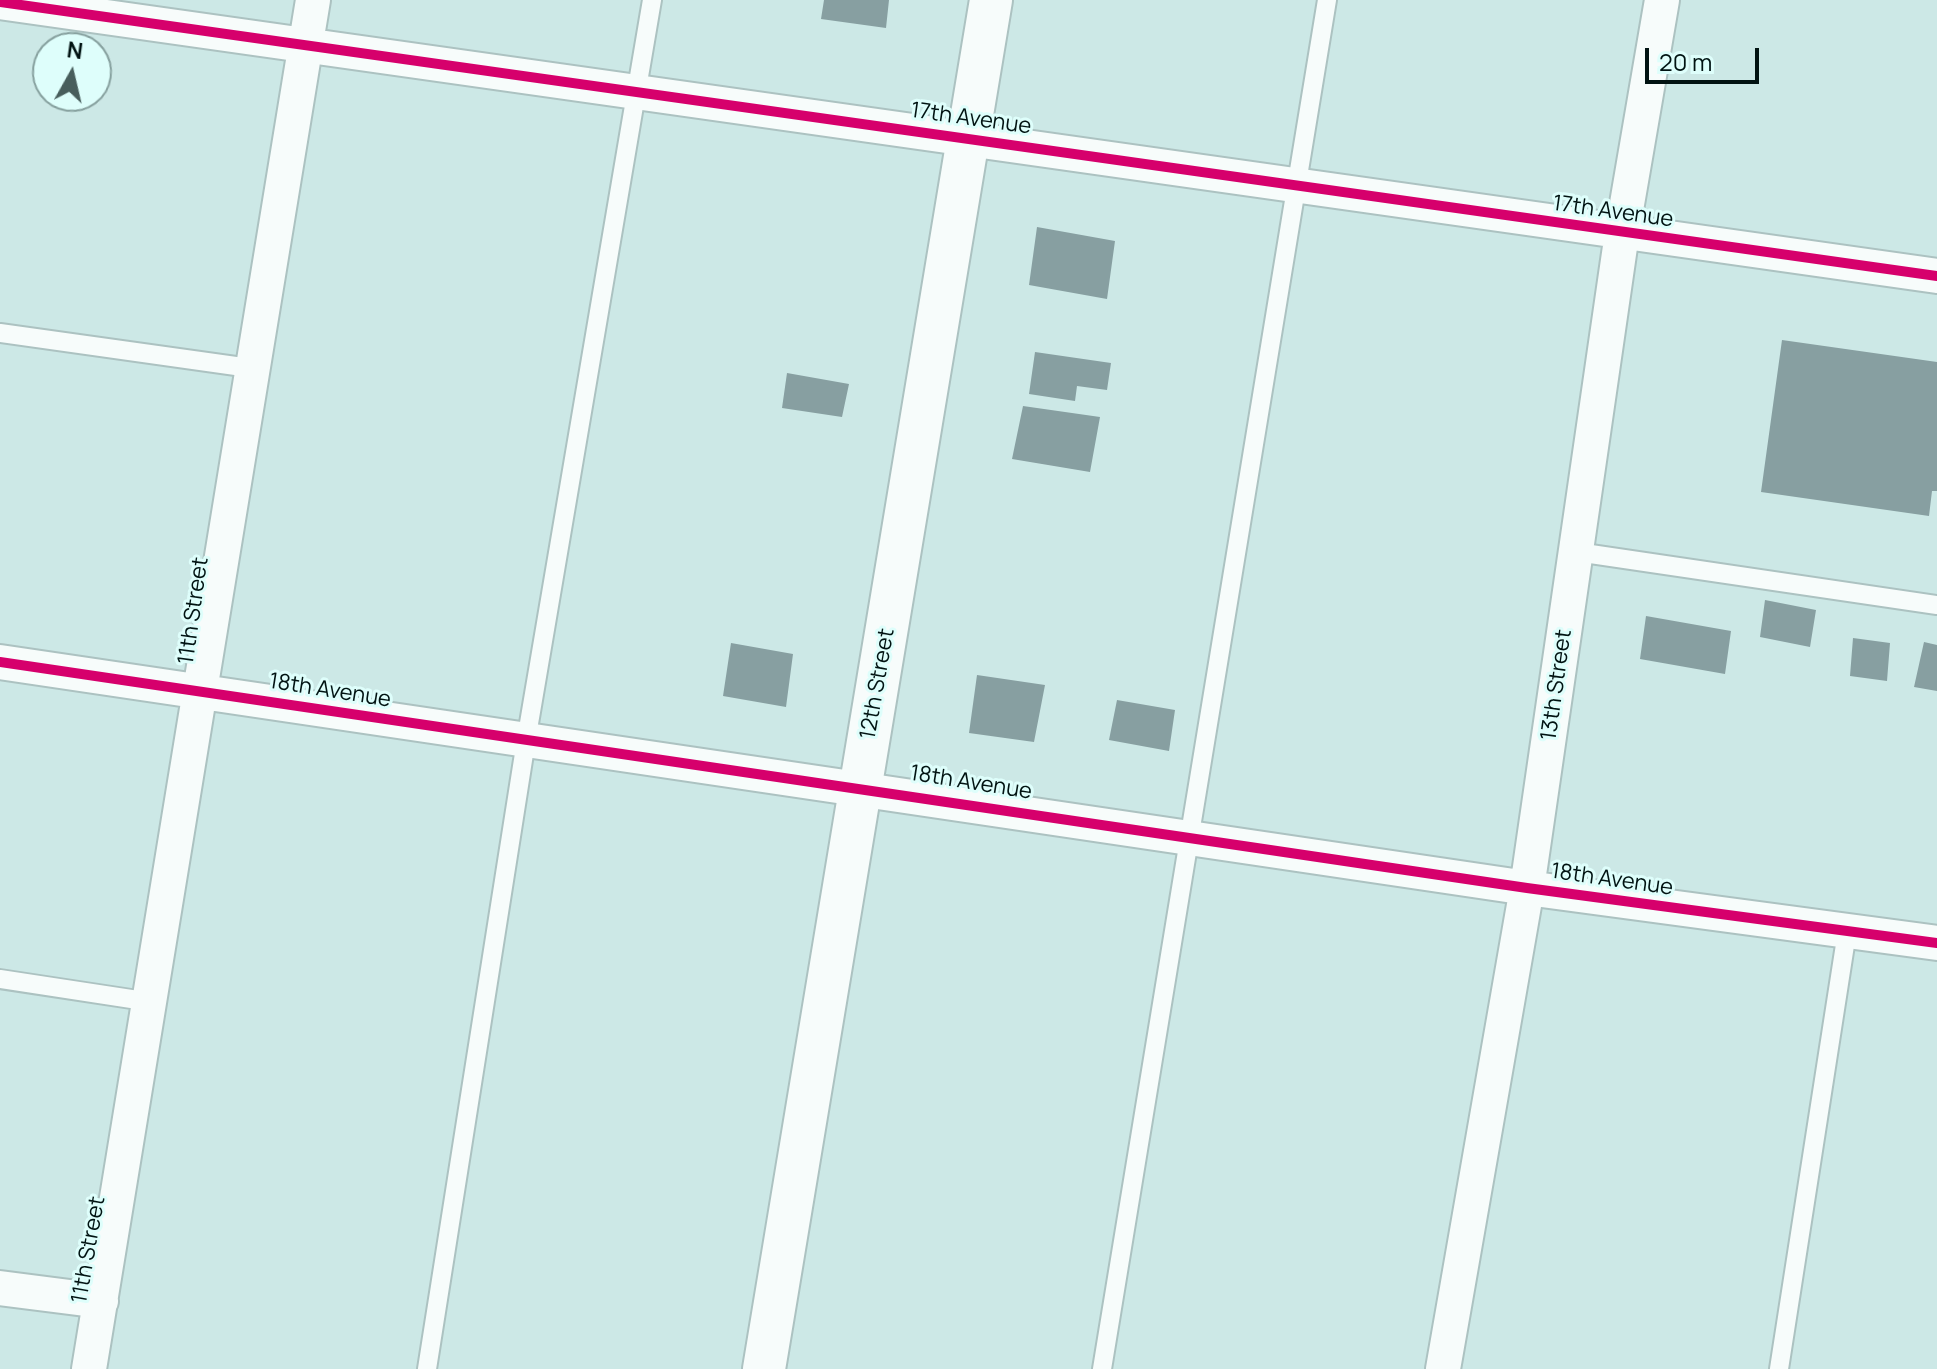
<!DOCTYPE html>
<html>
<head>
<meta charset="utf-8">
<style>
  body { margin:0 }
  #map { position:relative; width:1937px; height:1369px; overflow:hidden; background:#cce8e6; font-family:Manrope,sans-serif }
  canvas { display:block }
  .north { position:absolute; left:32px; top:32px; width:80px; height:80px; box-sizing:border-box; background:#defefb; border:2px solid #86a09e; border-radius:50%; rotate:8deg; font-size:22px; font-weight:700; line-height:32px; text-align:center; color:#011312 }
  .north::after { content:''; display:block; margin:auto; width:28px; height:36px; background:#485e5c; clip-path:polygon(50% 0,100% 100%,50% 72%,0 100%) }
  .scale { position:absolute; left:1645px; top:48px; width:114px; height:36px; box-sizing:border-box; border:4px solid #011312; border-top:0; padding-left:10px; font-size:24px; line-height:28px; white-space:nowrap; color:#011312; -webkit-text-stroke:6px #defefb; paint-order:stroke }
</style>
</head>
<body>
<div id="map">
<canvas width="1937" height="1369"></canvas>
<div class="north">N</div>
<div class="scale">20 m</div>
</div>
<script>
const context = document.querySelector('canvas').getContext('2d');
context.lineJoin = 'round';
function fillPath(path, color) { context.fillStyle = color; context.fill(path, 'evenodd'); }
const toPath = rows => new Path2D(rows.map(r => 'M' + r).join(''));
function trace(path, color, width, dash) { context.strokeStyle = color; context.lineWidth = width; context.lineCap = dash ? 'butt' : 'round'; context.setLineDash(dash || []); context.stroke(path); }
function label(font, color, halo, rows, align = 'center') {
  context.font = font + ' Manrope,sans-serif'; context.lineWidth = 6; context.setLineDash([]); context.textBaseline = 'middle'; context.strokeStyle = halo; context.fillStyle = color; for (const [text, x, y, turn = 0] of rows) {
    context.save(); context.translate(x, y); context.rotate((+turn || 0) * Math.PI / 180); context.textAlign = isNaN(turn) ? turn : align; if (halo) context.strokeText(text, 0, 0); context.fillText(text, 0, 0); context.restore();
  }
}
fillPath(toPath([
  [824,0,889,0,886,28,821,19],
  [1037,227,1115,241,1107,299,1029,285],
  [1782,340,1937,362,1937,491,1932,491,1929,516,1761,492],
  [1035,352,1111,363,1107,390,1077,386,1075,401,1029,394],
  [787,373,849,384,842,417,782,408],
  [1023,406,1100,417,1090,472,1012,459],
  [1765,600,1816,610,1810,647,1760,637],
  [1646,616,1731,631,1725,674,1640,659],
  [1853,638,1890,643,1887,681,1850,676],
  [1924,642,1937,645,1937,691,1914,687],
  [731,643,793,654,786,707,723,696],
  [977,675,1045,685,1034,742,969,733],
  [1117,700,1175,710,1169,751,1109,740]
]), '#879fa1');
const service = toPath([
  [0,333,250,368],
  [1577,552,1937,605],
  [0,979,151,1002],
  [427,1369,526,741,652,0],
  [1102,1369,1327,0],
  [1779,1369,1847,932]
]);
const minor = toPath([
  [0,2,1937,276],
  [0,662,1527,888,1937,943],
  [0,1288,101,1301],
  [89,1369,313,0],
  [1443,1369,1527,888,1622,233,1662,0]
]);
const tertiary = toPath([
  [764,1369,991,0]
]);
trace(service, '#acc2c1', 22);
trace(minor, '#acc2c1', 38);
trace(tertiary, '#acc2c1', 46);
trace(service, '#f7fcfb', 18);
trace(minor, '#f7fcfb', 34);
trace(tertiary, '#f7fcfb', 42);
trace(toPath([
  [0,2,1937,276],
  [0,662,1527,888,1937,943]
]), '#d6006c', 10);
label('22px', '#011312', '#defefb', [
  ["17th Avenue",971,119,8],
  ["17th Avenue",1613,212,8],
  ["11th Street",194,611,-82],
  ["12th Street",878,684,-80],
  ["13th Street",1557,685,-82],
  ["18th Avenue",330,691,9],
  ["18th Avenue",971,783,9],
  ["18th Avenue",1612,880,8],
  ["11th Street",89,1250,-80]
]);
</script>
</body>
</html>
